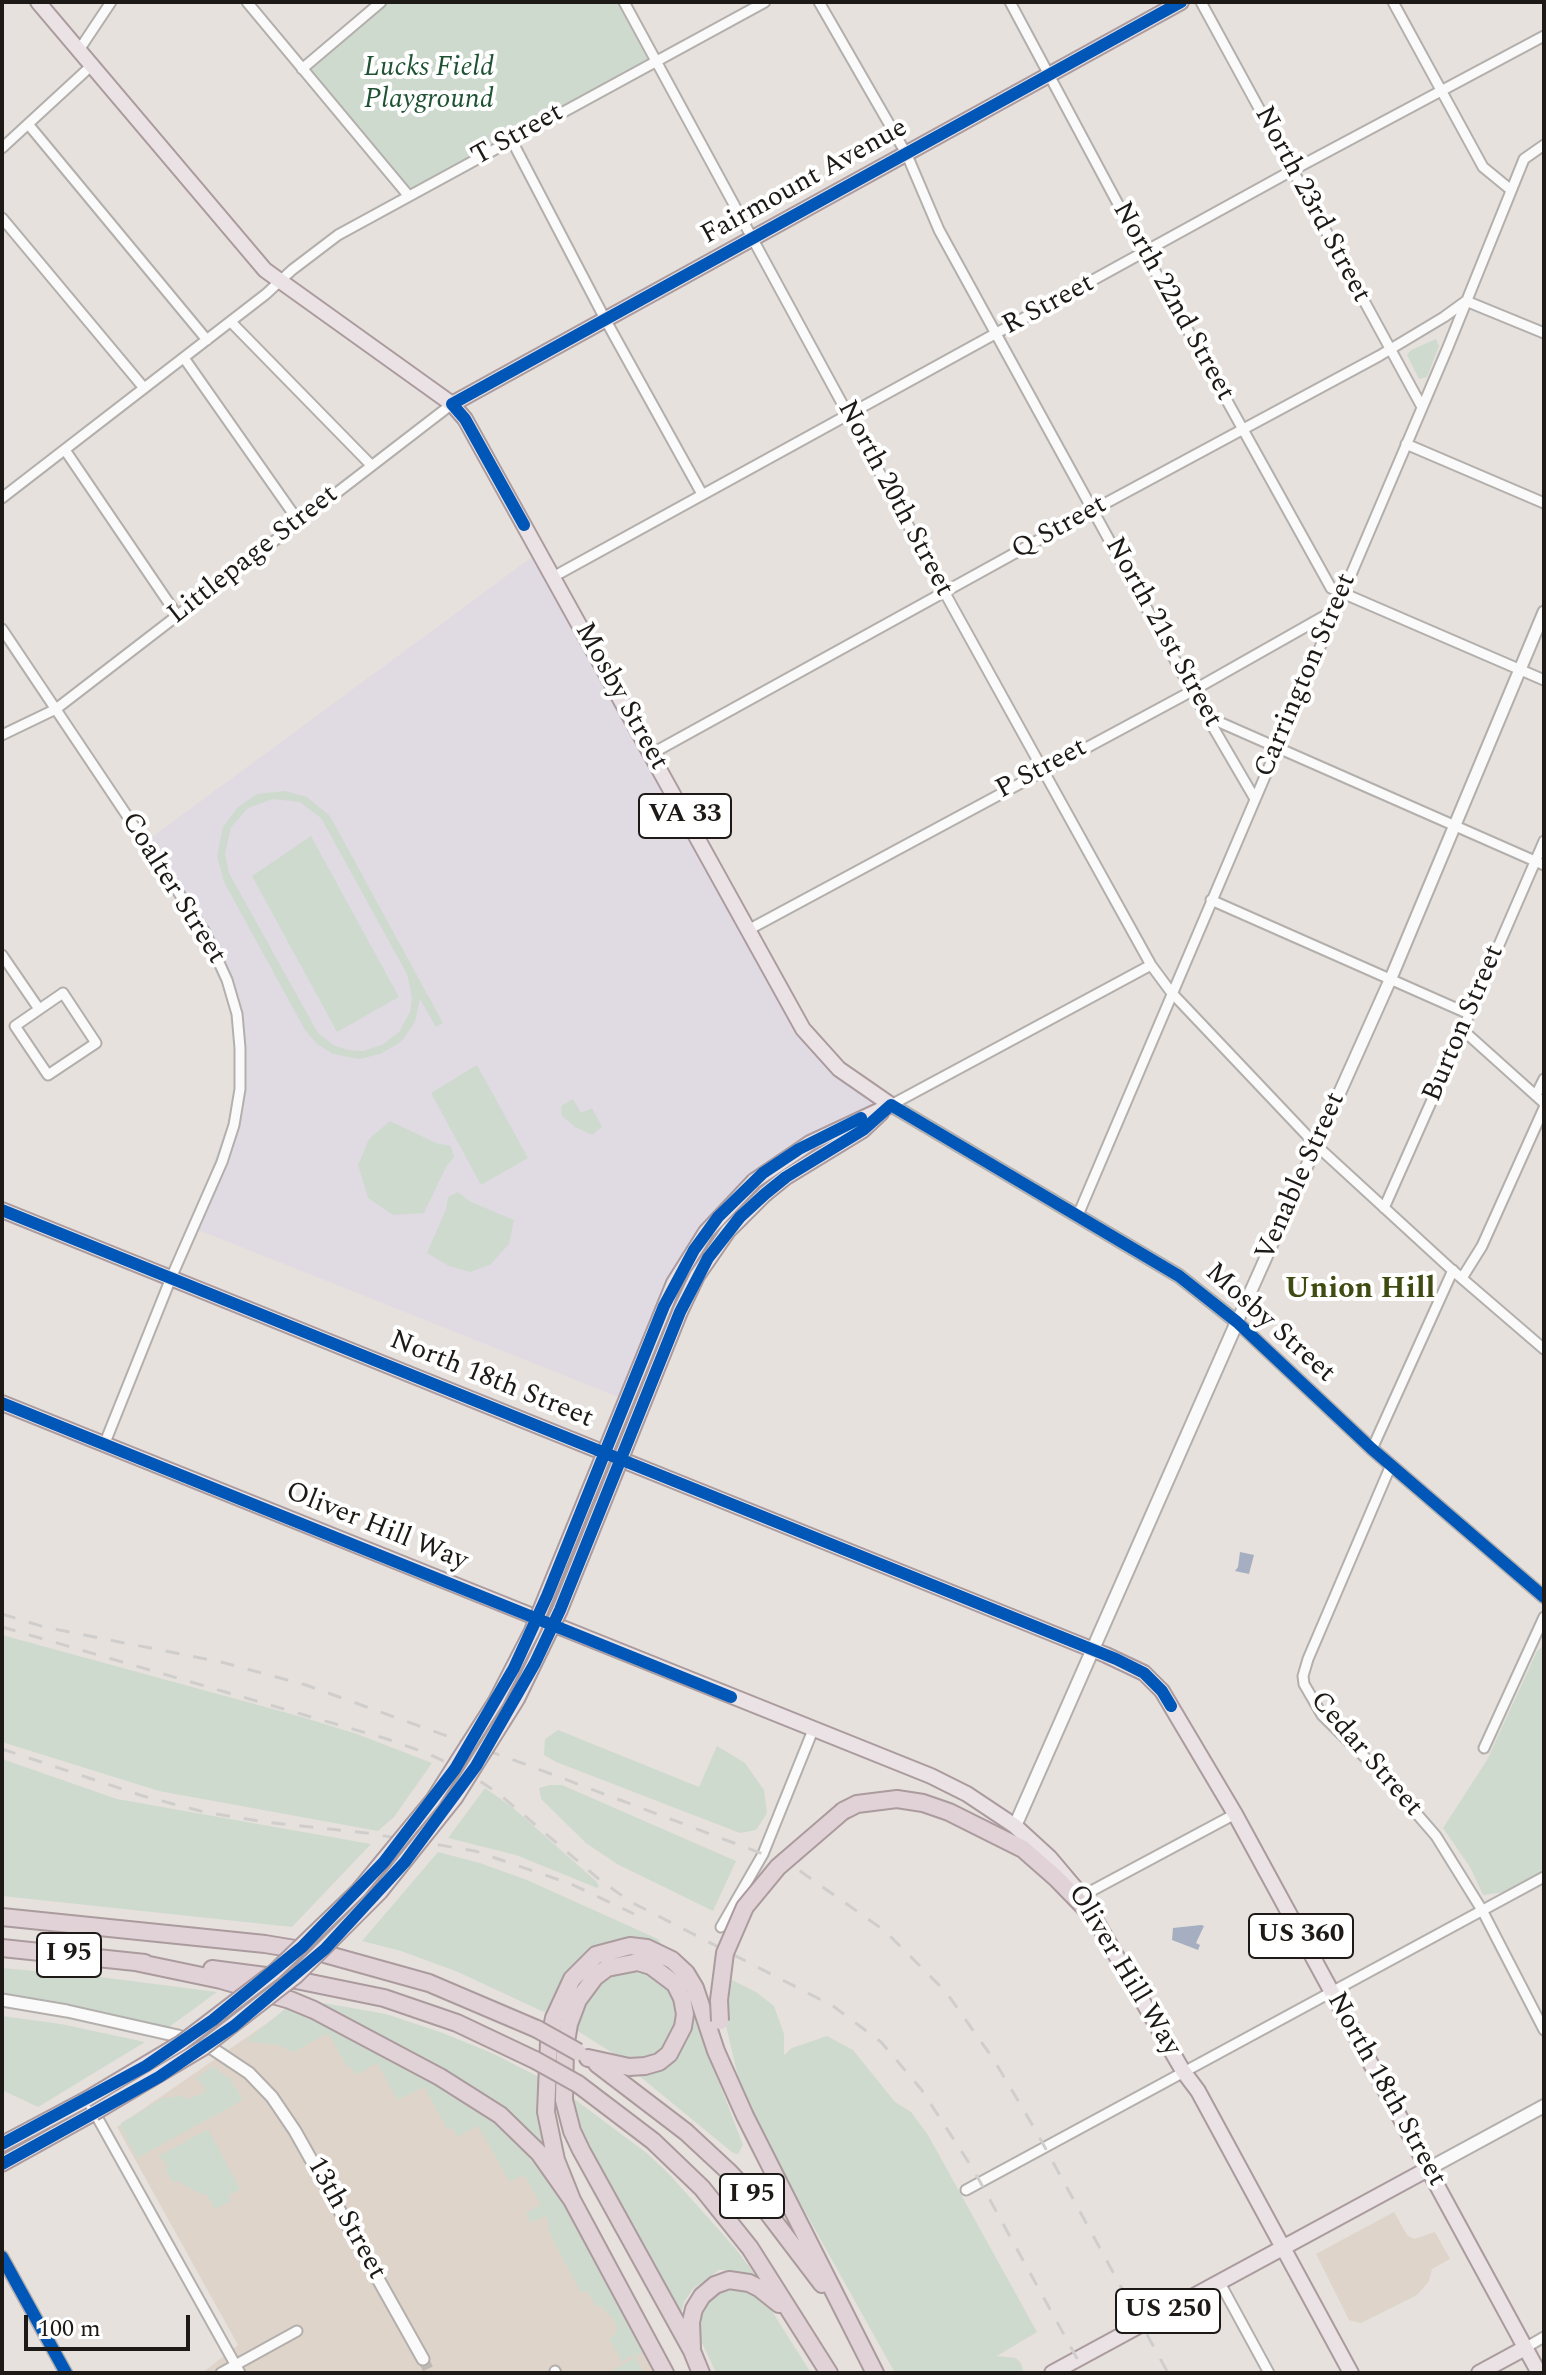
<!DOCTYPE html>
<html>
<head>
<meta charset="utf-8">
<style>
  body { margin:0 }
  #map { position:relative; width:1546px; height:2375px; overflow:hidden; background:#e6e1dc; font-family:Spectral,serif }
  canvas { display:block }
  .frame { position:absolute; inset:0; border:4px solid #1c1916; pointer-events:none }
  .scale { position:absolute; left:24px; top:2315px; width:166px; height:36px; box-sizing:border-box; border:4px solid #1c1916; border-top:0; padding-left:10px; font-size:24px; line-height:28px; white-space:nowrap; color:#1c1916; -webkit-text-stroke:6px #fff; paint-order:stroke }
</style>
</head>
<body>
<div id="map">
<canvas width="1546" height="2375"></canvas>
<div class="frame"></div>
<div class="scale">100 m</div>
</div>
<script>
const context = document.querySelector('canvas').getContext('2d');
context.lineJoin = 'round';
function fillPath(path, color) { context.fillStyle = color; context.fill(path, 'evenodd'); }
const toPath = rows => new Path2D(rows.map(r => 'M' + r).join(''));
function trace(path, color, width, dash) { context.strokeStyle = color; context.lineWidth = width; context.lineCap = dash ? 'butt' : 'round'; context.setLineDash(dash || []); context.stroke(path); }
function label(font, color, halo, rows, align = 'center') {
  context.font = font + ' Spectral,serif'; context.lineWidth = 8; context.setLineDash([]); context.textBaseline = 'middle'; context.strokeStyle = halo; context.fillStyle = color; for (const [text, x, y, turn = 0] of rows) {
    context.save(); context.translate(x, y); context.rotate((+turn || 0) * Math.PI / 180); context.textAlign = isNaN(turn) ? turn : align; if (halo) context.strokeText(text, 0, 0); context.fillText(text, 0, 0); context.restore();
  }
}
fillPath(toPath([
  [289,2008,305,2012,455,2094,553,2181,656,2373,202,2373,238,2345,117,2127],
  [1394,2212,1407,2235,1414,2239,1435,2232,1450,2259,1432,2269,1429,2281,1417,2295,1361,2323,1349,2320,1316,2254]
]), '#ded4ca');
fillPath(toPath([
  [539,552,812,1040,891,1105,799,1149,705,1232,626,1400,191,1227,237,1097,235,1010,215,951,144,843]
]), '#e0dae3');
fillPath(toPath([
  [383,2,625,2,656,61,408,196,303,69],
  [1436,339,1439,346,1427,377,1419,379,1407,355,1411,350],
  [285,791,307,797,330,816,443,1023,436,1027,420,999,415,1022,401,1042,380,1054,359,1059,333,1054,317,1044,305,1030,224,882,217,856,223,827,238,807,257,794],
  [273,799,300,802,321,818,407,974,412,997,410,1012,399,1032,382,1045,363,1051,349,1050,335,1046,318,1033,229,873,225,854,231,827,248,808],
  [311,836,399,997,337,1032,252,876],
  [477,1065,528,1158,481,1185,431,1093],
  [573,1099,581,1113,592,1108,602,1127,592,1135,575,1127,562,1116,561,1106],
  [390,1121,436,1143,451,1146,454,1157,446,1167,424,1213,393,1215,368,1198,358,1165,369,1139],
  [458,1192,469,1201,514,1220,509,1244,491,1264,470,1272,449,1266,427,1253,446,1209,448,1197],
  [2,1635,302,1717,357,1734,432,1763,394,1817,378,1831,159,1791,2,1742],
  [1544,1645,1544,1877,1520,1890,1483,1895,1470,1867,1443,1828,1487,1760,1537,1651],
  [558,1730,699,1787,717,1746,745,1763,764,1790,767,1813,756,1830,740,1833,556,1762,544,1755,545,1739],
  [2,1759,117,1799,371,1844,292,1927,2,1896],
  [550,1785,562,1785,736,1861,713,1911,617,1864,586,1843,541,1799,539,1788],
  [485,1788,512,1807,596,1881,599,1886,597,1888,516,1855,448,1838],
  [438,1852,480,1863,527,1880,658,1939,664,1948,637,1939,620,1940,591,1949,567,1972,552,1999,548,2014,458,1972,401,1951,362,1941],
  [2,1968,100,1977,217,1992,169,2027,50,2001,2,1994],
  [624,1971,638,1971,659,1981,668,1988,674,1999,675,2007,675,2029,665,2046,656,2054,633,2060,616,2055,576,2030,587,2002,597,1987,611,1976],
  [726,1977,756,1992,774,2006,784,2034,784,2055,792,2048,827,2036,853,2050,895,2102,911,2112,928,2135,1037,2332,997,2356,1016,2358,1021,2363,1023,2370,1018,2373,895,2373,764,2138,741,2089,726,2026],
  [312,2001,386,2014,440,2032,492,2053,539,2077,539,2125,549,2157,536,2139,509,2114],
  [286,2008,332,2029,455,2094,501,2125,530,2152,553,2181,644,2351,635,2357,644,2373,608,2373,634,2358,632,2355,622,2362,609,2338,614,2336,617,2328,613,2319,602,2307,596,2306,587,2291,581,2293,551,2236,548,2226,550,2224,545,2216,531,2223,526,2213,541,2204,524,2175,510,2182,478,2126,457,2137,453,2129,447,2128,424,2087,398,2100,377,2063,356,2075,351,2067,348,2068,328,2033,294,2052,277,2045,246,2041],
  [697,2013,714,2069,743,2145,738,2154,733,2153,637,2074,656,2071,673,2062,687,2041],
  [2,2016,61,2024,145,2042,38,2107,2,2090],
  [212,2066,230,2079,243,2100,137,2158,121,2128,121,2123,165,2097,172,2098,180,2095,187,2099,204,2093,205,2087,196,2079],
  [573,2098,648,2154,670,2175,735,2248,758,2278,733,2270,719,2270,693,2289,684,2302,680,2318,585,2140],
  [208,2129,240,2189,228,2196,231,2201,215,2209,206,2193,203,2195,177,2181,173,2183,165,2169,168,2166,159,2156],
  [740,2287,753,2291,765,2300,811,2373,716,2373,699,2336,699,2319,713,2296]
]), '#cfdacf');
fillPath(toPath([
  [1240,1552,1254,1555,1249,1574,1235,1571,1238,1567],
  [1201,1925,1204,1926,1196,1943,1200,1945,1198,1950,1172,1940,1173,1928]
]), '#a5afc1');
trace(toPath([
  [423,2359,430,2373]
]), '#beb9b4', 11, [11, 5.5]);
const minor = toPath([
  [247,2,408,195],
  [624,2,951,604,1151,965,1171,992,1317,1146,1451,1269,1544,1349],
  [819,2,907,155,939,230,1192,691,1255,799],
  [1010,2,1125,217,1331,588,1544,680],
  [1201,2,1422,407],
  [1393,2,1483,167,1511,190],
  [79,50,111,2],
  [302,69,381,2],
  [28,124,207,340],
  [511,139,605,319,702,494],
  [2,148,91,66],
  [2,218,144,388],
  [231,322,371,465],
  [184,358,299,522],
  [1406,444,1544,503],
  [65,450,177,615],
  [2,498,266,294,292,270,338,235,765,2],
  [553,577,1293,170,1544,36],
  [2,629,205,932,227,980,237,1014,240,1048,240,1089,234,1125,222,1162,171,1278,104,1445],
  [1210,718,1544,865],
  [2,735,56,709,452,404],
  [651,754,1093,510,1379,356,1444,317,1466,301,1544,333],
  [1211,900,1469,1014],
  [748,930,1192,691,1335,610],
  [2,955,39,1009],
  [63,993,96,1043,48,1075,15,1026,63,993],
  [1465,1032,1544,1103],
  [1536,1095,1544,1079],
  [891,1105,1151,965],
  [1384,1208,1456,1046,1465,1032,1465,1025,1469,1014,1544,841],
  [1078,1215,1448,347,1524,159,1544,145],
  [1462,1278,1482,1246,1544,1108],
  [1372,1449,1453,1270],
  [1391,1465,1308,1659,1303,1676,1304,1684,1322,1715,1385,1777,1436,1836,1482,1910,1544,2030],
  [1484,1748,1544,1617],
  [1082,1896,1235,1814],
  [721,1927,763,1854,813,1730],
  [87,2099,240,2373],
  [966,2190,1544,1877],
  [1220,2283,1269,2373],
  [1525,2348,1544,2337],
  [555,2371,556,2373],
  [221,2373,297,2331]
]);
const tertiary = toPath([
  [1544,612,1391,978,1237,1322,1372,1449,1544,1597],
  [2,2000,67,2011,178,2036,213,2049,249,2073,272,2097,295,2131,423,2359],
  [2,2257,66,2373]
]);
const secondary = toPath([
  [891,1105,1179,1276,1237,1322,1015,1826],
  [1428,2169,1544,2106]
]);
const primary = toPath([
  [38,2,265,270,452,404,465,419,803,1029,839,1069,891,1105],
  [452,404,1181,2],
  [754,1181,810,1143,891,1105],
  [765,1194,786,1177,863,1130,881,1113],
  [2,1210,1106,1655,1144,1673,1162,1691,1235,1814,1539,2373],
  [2,1403,931,1776,967,1794,1015,1826,1050,1858,1077,1890],
  [1088,1907,1183,2071,1198,2091,1351,2373],
  [2,2144,87,2099],
  [2,2164,94,2113],
  [1052,2373,1428,2169],
  [1479,2373,1525,2348]
]);
const motorway = toPath([
  [843,1811,857,1804,897,1799,923,1803,949,1812,1023,1849,1056,1878,1093,1916],
  [2,1917,265,1944,325,1954,429,1983,537,2029],
  [2,1948,145,1963],
  [135,1962,221,1980,290,2000,314,2010,440,2077,500,2115,539,2153,572,2200,665,2373],
  [212,1969,296,1980,384,1998,457,2023,535,2060],
  [588,2058,629,2067,645,2066,659,2062,669,2054,683,2027,685,2014,682,1998,675,1984,651,1966,638,1962,607,1968,595,1977,578,2000,569,2024,565,2048,564,2100,572,2131,581,2150,692,2351,701,2373],
  [597,2064,686,2132,728,2171,768,2213,822,2284],
  [578,2084,653,2141,702,2188,750,2248,829,2373],
  [572,2200,556,2160,546,2112,549,2042,554,2018,572,1979,596,1955,630,1946,647,1948,672,1960,686,1973,695,1988,716,2051,745,2116,875,2373],
  [692,2348,691,2322,694,2309,702,2296,715,2285,729,2280,749,2283,759,2288,779,2304]
]);
trace(minor, '#b3afac', 13);
trace(tertiary, '#b3afac', 15);
trace(secondary, '#b3afac', 16);
trace(primary, '#ab9b9e', 18);
trace(motorway, '#ab9b9e', 20);
trace(minor, '#fbfafa', 9);
trace(tertiary, '#fbfafa', 11);
trace(secondary, '#fbfafa', 12);
trace(primary, '#eae2e4', 14);
trace(motorway, '#e0d2d7', 16);
trace(toPath([
  [2,1614,44,1627,221,1662,306,1685,530,1766,763,1854,800,1871,885,1931,946,1992,994,2060,1036,2131,1168,2373],
  [2,1627,387,1739,429,1754,466,1772,498,1793,600,1880,631,1902,833,2006,881,2042,921,2089,973,2169,1085,2373],
  [2,1749,143,1796,204,1812,265,1822,367,1833,475,1851,571,1884,634,1914]
]), '#d0cecd', 3, [14, 14]);
const primaryBridge = toPath([
  [87,2099,181,2043,274,1972,358,1891,433,1800,496,1701,532,1631,674,1283,706,1232,754,1181],
  [94,2113,203,2048,296,1976,380,1892,455,1798,517,1699,560,1610,680,1312,697,1276,728,1231,765,1194]
]);
const motorwayBridge = toPath([
  [720,2021,719,2000,725,1953,745,1907,778,1867,843,1811],
  [537,2029,578,2052],
  [535,2060,578,2084]
]);
trace(primaryBridge, '#ab9b9e', 18, []);
trace(motorwayBridge, '#ab9b9e', 20, []);
trace(primaryBridge, '#eae2e4', 14);
trace(motorwayBridge, '#e0d2d7', 16);
trace(toPath([
  [524,525,465,419,452,404,1181,2],
  [891,1105,1179,1276,1237,1322,1372,1449,1544,1597],
  [2,1210,1116,1659,1144,1673,1162,1691,1171,1706],
  [2,1403,731,1697],
  [2,2144,146,2066,213,2020,302,1947,384,1862,455,1769,514,1668,547,1596,664,1306,694,1250,718,1217,763,1173,799,1149,861,1118],
  [2,2164,159,2077,234,2026,325,1949,405,1862,476,1766,535,1663,560,1610,680,1312,708,1258,740,1217,765,1194,786,1177,863,1130,891,1105],
  [2,2257,66,2373]
]), '#0057b8', 12);
for (const [x, y, w] of [
  [685,816,92],
  [1301,1936,104],
  [69,1955,64],
  [752,2196,64],
  [1168,2311,104]
]) { const box = new Path2D(); box.roundRect(x - w / 2, y - 22, w, 44, 6); context.fillStyle = '#fff'; context.fill(box); trace(box, '#1c1916', 2); }
label('bold 26px', '#1c1916', null, [
  ["VA 33",685,816],
  ["US 360",1301,1936],
  ["I 95",69,1955],
  ["I 95",752,2196],
  ["US 250",1168,2311]
]);
label('italic 28px', '#1e5233', '#fff', [
  ["Lucks Field",429,70],
  ["Playground",429,102]
]);
label('28px', '#1c1916', '#fff', [
  ["T Street",518,136,-29],
  ["Fairmount Avenue",805,183,-29],
  ["North 23rd Street",1311,205,62],
  ["North 22nd Street",1172,302,61],
  ["R Street",1049,306,-28],
  ["North 20th Street",894,499,62],
  ["Q Street",1060,529,-29],
  ["Littlepage Street",254,556,-38],
  ["North 21st Street",1162,633,61],
  ["Carrington Street",1307,676,-67],
  ["Mosby Street",620,697,61],
  ["P Street",1042,770,-28],
  ["Coalter Street",172,889,58],
  ["Burton Street",1465,1024,-67],
  ["Venable Street",1302,1177,-66],
  ["Mosby Street",1269,1324,42],
  ["North 18th Street",491,1381,22],
  ["Oliver Hill Way",376,1528,22],
  ["Cedar Street",1365,1755,49],
  ["Oliver Hill Way",1123,1971,59],
  ["North 18th Street",1385,2090,61],
  ["13th Street",345,2219,61]
]);
label('bold 30px', '#404b12', '#fff', [
  ["Union Hill",1360,1291]
]);
</script>
</body>
</html>
